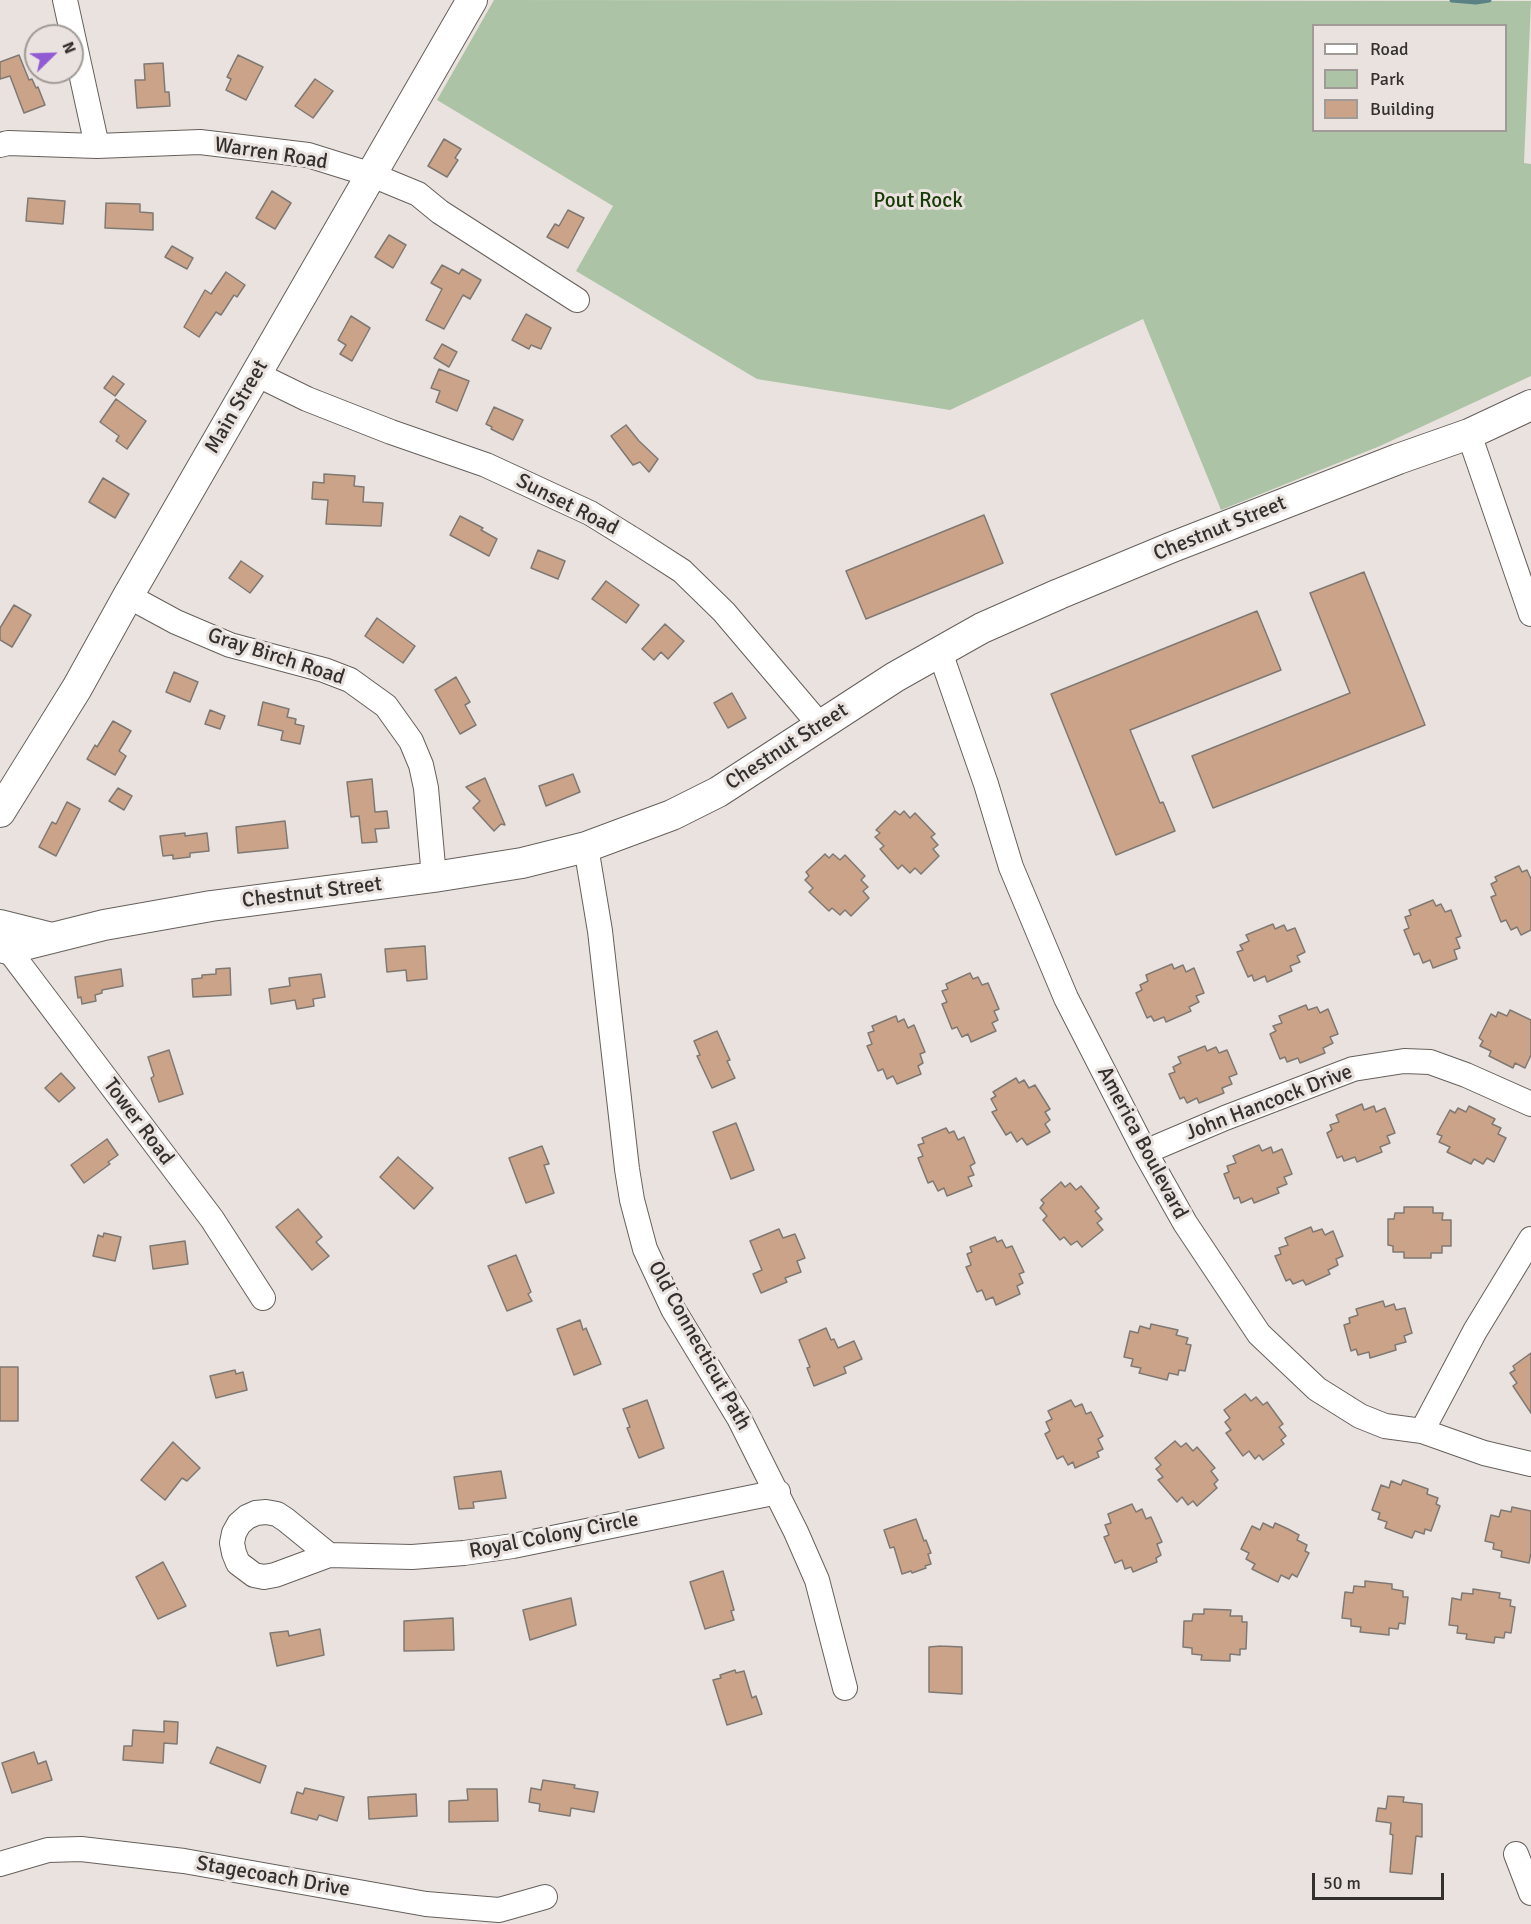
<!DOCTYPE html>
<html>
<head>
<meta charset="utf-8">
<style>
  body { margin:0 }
  #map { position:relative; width:1531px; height:1924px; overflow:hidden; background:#eae2de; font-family:Signika,sans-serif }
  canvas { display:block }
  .legend { position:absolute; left:1312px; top:24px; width:195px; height:108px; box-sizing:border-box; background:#eae2de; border:2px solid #a19b98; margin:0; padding:8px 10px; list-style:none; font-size:18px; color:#33302e }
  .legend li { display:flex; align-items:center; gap:12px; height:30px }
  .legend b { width:30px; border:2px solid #a19b98 }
  .north { position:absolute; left:24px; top:24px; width:60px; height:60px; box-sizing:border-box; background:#eae2de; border:2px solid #a19b98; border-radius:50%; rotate:67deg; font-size:16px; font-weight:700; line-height:24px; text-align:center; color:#33302e }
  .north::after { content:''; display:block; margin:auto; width:21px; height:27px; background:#915bd4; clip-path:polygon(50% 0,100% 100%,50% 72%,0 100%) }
  .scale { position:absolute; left:1312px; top:1873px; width:132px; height:27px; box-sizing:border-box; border:3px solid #33302e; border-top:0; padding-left:8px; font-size:18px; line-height:21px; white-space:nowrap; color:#33302e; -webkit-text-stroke:4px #eae2de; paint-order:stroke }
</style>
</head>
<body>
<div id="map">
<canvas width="1531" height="1924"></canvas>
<ul class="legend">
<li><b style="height:8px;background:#fff"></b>Road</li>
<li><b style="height:16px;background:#adc3a6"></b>Park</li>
<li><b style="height:16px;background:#cba388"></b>Building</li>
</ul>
<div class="north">N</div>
<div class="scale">50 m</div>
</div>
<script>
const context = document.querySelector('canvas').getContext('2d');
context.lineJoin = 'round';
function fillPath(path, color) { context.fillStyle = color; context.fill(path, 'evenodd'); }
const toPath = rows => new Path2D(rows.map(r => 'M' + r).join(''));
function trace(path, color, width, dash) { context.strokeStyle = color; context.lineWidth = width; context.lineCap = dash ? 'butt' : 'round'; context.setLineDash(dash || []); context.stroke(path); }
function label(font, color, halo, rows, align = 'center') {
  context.font = font + ' Signika,sans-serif'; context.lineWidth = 6; context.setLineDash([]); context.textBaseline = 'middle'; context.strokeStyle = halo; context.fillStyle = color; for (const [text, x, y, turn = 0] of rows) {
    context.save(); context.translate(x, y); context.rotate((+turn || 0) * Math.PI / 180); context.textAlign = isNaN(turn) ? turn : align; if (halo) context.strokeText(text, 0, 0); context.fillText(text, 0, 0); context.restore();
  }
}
fillPath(toPath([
  [494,0,1531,1,1524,163,1531,164,1531,376,1380,446,1221,510,1143,319,950,410,757,379,576,271,613,206,437,100],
  [1314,26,1506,26,1506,130,1314,130]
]), '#adc3a6');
trace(toPath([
  [1452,0,1476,2,1489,0]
]), '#5a8183', 5);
const building = toPath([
  [19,55,29,80,32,79,36,88,38,87,45,105,24,113,10,76,0,79,0,62,19,55],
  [238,55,263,67,246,100,226,90,231,79,227,77,238,55],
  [163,63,165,92,169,92,170,106,137,108,135,80,145,80,144,64,163,63],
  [315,79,333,91,313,118,295,106,315,79],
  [444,139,461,149,455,158,458,160,447,177,428,166,444,139],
  [272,191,291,203,275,229,256,218,272,191],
  [28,198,65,201,63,224,26,221,28,198],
  [106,203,140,204,140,212,153,213,153,230,105,228,106,203],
  [568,210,584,218,568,248,547,237,555,224,559,226,568,210],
  [389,235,406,245,393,268,375,257,389,235],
  [172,246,193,258,187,269,165,257,172,246],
  [442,265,459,274,462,269,481,280,470,299,463,295,444,329,426,320,442,289,431,283,442,265],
  [226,272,245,285,237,297,234,295,221,315,216,312,199,337,184,327,205,290,211,294,226,272],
  [526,314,551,328,541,349,531,345,529,349,512,340,526,314],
  [351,316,370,328,352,361,340,354,346,345,338,340,351,316],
  [442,344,457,352,449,367,434,358,442,344],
  [439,369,469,381,457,411,436,402,440,391,431,388,439,369],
  [113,376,124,384,115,396,104,388,113,376],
  [116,399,146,421,127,449,116,441,119,436,100,422,116,399],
  [494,407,523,420,513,440,491,429,492,427,486,424,494,407],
  [626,425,639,441,658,459,649,472,640,462,633,465,611,436,626,425],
  [324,474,355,476,354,486,364,487,363,502,383,503,381,526,326,524,328,500,312,499,313,482,324,483,324,474],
  [103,478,129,494,115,518,89,502,103,478],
  [984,515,1003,563,866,619,846,571,984,515],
  [460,516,483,528,481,530,497,539,489,556,450,535,460,516],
  [538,550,565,561,558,579,531,568,538,550],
  [241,561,263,576,250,593,229,578,241,561],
  [1364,572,1425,725,1213,808,1192,756,1350,693,1310,593,1364,572],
  [606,581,639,605,626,623,592,599,606,581],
  [14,605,31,615,12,647,0,640,0,628,14,605],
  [1257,611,1281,670,1130,730,1160,803,1163,802,1175,831,1116,855,1051,694,1257,611],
  [377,618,415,646,403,663,365,636,377,618],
  [665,624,684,641,668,659,661,652,654,660,642,649,665,624],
  [174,672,198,682,190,702,166,692,174,672],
  [456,677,470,702,465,705,476,725,460,734,435,690,456,677],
  [732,693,746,718,728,728,714,703,732,693],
  [263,702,289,709,287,717,296,719,295,724,304,726,300,744,281,740,283,731,258,725,263,702],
  [210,710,225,716,220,729,205,724,210,710],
  [113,721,131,731,119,751,126,756,115,775,87,759,95,745,97,747,113,721],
  [573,774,580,792,546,806,539,786,573,774],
  [485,778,505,825,501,824,494,831,473,808,480,801,466,787,485,778],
  [372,779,375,812,387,811,389,828,375,829,377,842,362,843,359,816,351,817,347,782,372,779],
  [118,788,132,796,124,810,109,801,118,788],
  [67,802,80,809,56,856,39,847,52,822,56,824,67,802],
  [895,811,900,815,904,811,910,818,915,813,935,834,931,837,938,845,933,849,939,856,921,874,915,868,910,873,902,865,898,869,880,849,884,846,875,837,880,833,876,830,895,811],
  [285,821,288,848,238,853,236,827,285,821],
  [185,833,185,836,207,833,209,851,190,853,190,857,173,859,173,855,163,856,160,836,185,833],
  [825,854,829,858,833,854,840,860,845,855,865,876,861,880,868,887,863,891,869,898,851,916,845,910,840,915,832,908,829,911,809,892,813,888,805,880,809,876,806,872,825,854],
  [1519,866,1522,872,1527,870,1531,879,1531,930,1521,935,1517,927,1511,930,1506,920,1501,922,1491,897,1496,895,1491,884,1497,881,1495,877,1519,866],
  [1433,900,1436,906,1441,904,1445,912,1451,910,1461,936,1456,938,1460,948,1454,950,1457,959,1433,968,1430,960,1423,963,1419,953,1414,955,1404,930,1409,928,1405,917,1411,915,1409,910,1433,900],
  [1273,924,1275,929,1284,925,1287,931,1295,928,1305,952,1297,956,1300,962,1290,966,1292,971,1267,982,1265,976,1254,981,1252,975,1248,977,1237,952,1243,950,1240,945,1249,941,1246,935,1273,924],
  [425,946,427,979,407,981,406,970,387,972,385,949,425,946],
  [1172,964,1174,969,1183,965,1186,972,1194,968,1204,993,1196,996,1199,1002,1189,1007,1191,1011,1166,1022,1164,1017,1154,1021,1151,1016,1147,1018,1136,993,1142,990,1140,985,1148,981,1146,975,1172,964],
  [230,968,231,995,193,997,192,979,202,978,202,975,216,974,216,969,230,968],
  [121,969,123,986,102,990,102,993,95,995,96,1001,82,1004,81,997,78,998,75,977,121,969],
  [970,973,973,979,978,977,982,985,988,983,999,1009,994,1011,998,1020,992,1023,996,1031,971,1042,968,1034,962,1037,957,1027,952,1029,942,1004,947,1002,942,991,948,989,946,984,970,973],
  [321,974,325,997,313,999,314,1006,297,1009,295,1000,271,1004,269,989,290,986,289,978,321,974],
  [1306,1005,1308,1010,1317,1007,1320,1013,1328,1009,1338,1034,1330,1037,1333,1043,1323,1048,1325,1053,1300,1063,1298,1058,1287,1062,1285,1057,1280,1059,1270,1034,1276,1031,1273,1026,1282,1023,1279,1016,1306,1005],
  [1510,1010,1531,1020,1531,1055,1525,1068,1515,1063,1513,1068,1489,1056,1491,1051,1480,1046,1483,1041,1479,1038,1491,1014,1496,1017,1498,1012,1507,1016,1510,1010],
  [896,1016,898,1022,904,1019,908,1028,914,1025,925,1052,920,1054,923,1063,918,1066,921,1074,897,1084,893,1076,887,1079,883,1069,878,1071,867,1046,872,1044,868,1033,874,1031,872,1026,896,1016],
  [717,1031,730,1060,727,1061,735,1078,712,1088,697,1056,700,1055,694,1041,717,1031],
  [1205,1046,1207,1051,1216,1047,1219,1053,1227,1050,1237,1074,1229,1077,1232,1084,1222,1088,1224,1093,1199,1103,1197,1098,1187,1103,1184,1097,1180,1099,1169,1074,1175,1072,1173,1067,1181,1063,1178,1057,1205,1046],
  [169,1050,183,1094,159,1102,151,1078,154,1076,148,1057,169,1050],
  [61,1073,75,1088,59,1102,45,1088,61,1073],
  [1016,1078,1019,1083,1024,1080,1029,1088,1035,1085,1050,1109,1045,1112,1050,1120,1045,1124,1050,1132,1027,1145,1022,1138,1017,1142,1011,1132,1006,1135,992,1112,997,1110,991,1099,996,1096,993,1092,1016,1078],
  [1362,1104,1364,1110,1374,1106,1376,1112,1385,1108,1395,1133,1387,1136,1390,1143,1380,1147,1382,1152,1357,1162,1355,1157,1344,1161,1342,1156,1337,1158,1327,1133,1332,1130,1330,1125,1339,1122,1336,1115,1362,1104],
  [1469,1106,1495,1119,1492,1124,1501,1128,1498,1134,1506,1138,1494,1162,1487,1158,1483,1164,1474,1159,1471,1164,1447,1152,1450,1147,1439,1142,1442,1136,1437,1134,1450,1110,1455,1113,1458,1108,1466,1112,1469,1106],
  [736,1123,754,1170,731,1179,713,1132,736,1123],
  [946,1128,949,1133,954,1131,958,1140,964,1137,975,1163,970,1166,974,1175,968,1177,972,1186,947,1196,944,1188,938,1191,933,1181,928,1183,918,1158,923,1156,918,1145,924,1143,922,1138,946,1128],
  [107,1139,118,1155,108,1162,110,1164,84,1183,71,1165,107,1139],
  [1259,1145,1262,1151,1271,1147,1273,1153,1282,1149,1292,1174,1284,1177,1287,1184,1277,1188,1279,1193,1254,1203,1252,1198,1241,1203,1239,1197,1234,1199,1224,1174,1229,1172,1227,1166,1236,1163,1233,1156,1259,1145],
  [542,1146,549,1164,544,1165,554,1193,526,1203,509,1158,542,1146],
  [398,1157,433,1188,414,1209,380,1177,398,1157],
  [1061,1182,1065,1187,1070,1183,1076,1190,1081,1186,1099,1208,1095,1211,1102,1219,1097,1223,1103,1230,1082,1247,1077,1241,1071,1245,1064,1237,1060,1240,1043,1220,1047,1216,1040,1208,1044,1203,1041,1200,1061,1182],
  [1404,1207,1433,1207,1433,1213,1443,1213,1442,1220,1451,1220,1451,1246,1442,1246,1442,1253,1431,1253,1431,1258,1404,1258,1404,1252,1393,1252,1393,1246,1388,1245,1388,1219,1394,1219,1395,1213,1404,1213,1404,1207],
  [298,1209,322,1237,316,1242,329,1256,312,1270,276,1227,298,1209],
  [1311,1227,1313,1232,1322,1229,1325,1235,1333,1231,1343,1256,1336,1259,1338,1265,1328,1270,1330,1274,1306,1285,1303,1280,1293,1284,1290,1279,1286,1281,1275,1256,1281,1254,1279,1248,1288,1245,1285,1238,1311,1227],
  [779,1229,783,1238,795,1234,805,1258,797,1261,801,1272,785,1278,787,1282,761,1293,753,1274,762,1270,750,1241,779,1229],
  [104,1233,121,1237,115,1261,93,1256,98,1235,103,1237,104,1233],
  [995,1237,997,1242,1002,1240,1006,1248,1012,1246,1024,1272,1019,1274,1023,1283,1017,1286,1020,1294,996,1305,993,1297,986,1300,982,1290,977,1292,966,1267,971,1265,967,1254,972,1252,970,1247,995,1237],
  [185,1241,188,1264,153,1269,150,1246,185,1241],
  [516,1255,531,1292,528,1294,532,1301,507,1311,488,1266,516,1255],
  [1383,1301,1385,1307,1394,1304,1396,1310,1405,1308,1412,1333,1404,1336,1406,1342,1395,1345,1396,1350,1370,1358,1369,1352,1358,1355,1356,1349,1351,1351,1344,1325,1350,1323,1349,1318,1358,1315,1356,1309,1383,1301],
  [580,1320,583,1330,586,1328,601,1364,574,1375,557,1329,580,1320],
  [1151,1324,1178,1330,1176,1335,1188,1338,1186,1344,1191,1345,1185,1371,1179,1370,1178,1375,1169,1373,1167,1380,1139,1373,1141,1368,1131,1366,1133,1359,1124,1357,1130,1331,1138,1333,1140,1326,1150,1329,1151,1324],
  [826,1328,831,1340,834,1339,838,1348,854,1341,862,1359,844,1367,846,1373,814,1386,807,1368,810,1367,799,1340,826,1328],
  [1531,1353,1531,1413,1513,1386,1517,1383,1510,1373,1515,1370,1513,1366,1531,1353],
  [0,1367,18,1367,18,1421,0,1421,0,1367],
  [235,1370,236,1374,243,1372,247,1390,216,1398,210,1376,235,1370],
  [1245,1394,1251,1401,1256,1397,1263,1405,1267,1402,1283,1424,1279,1427,1286,1436,1281,1440,1284,1444,1263,1460,1259,1455,1255,1459,1249,1451,1243,1456,1226,1433,1231,1430,1225,1422,1230,1418,1224,1410,1245,1394],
  [647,1400,664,1448,639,1458,627,1428,630,1427,623,1409,647,1400],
  [1071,1400,1075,1407,1082,1404,1086,1414,1091,1412,1103,1436,1098,1439,1103,1449,1097,1452,1099,1457,1075,1468,1073,1462,1068,1465,1063,1456,1057,1459,1045,1434,1050,1431,1046,1422,1052,1419,1048,1411,1071,1400],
  [1175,1441,1181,1447,1186,1443,1193,1451,1197,1447,1215,1468,1211,1471,1218,1480,1214,1484,1217,1488,1197,1506,1193,1501,1188,1505,1182,1497,1177,1502,1158,1480,1163,1477,1156,1469,1161,1465,1155,1458,1175,1441],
  [173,1442,200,1468,187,1481,182,1478,165,1500,141,1480,173,1442],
  [501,1471,506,1498,473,1502,474,1508,459,1509,454,1477,501,1471],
  [1403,1480,1428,1489,1427,1494,1438,1498,1436,1504,1440,1506,1431,1531,1425,1529,1424,1534,1415,1531,1412,1538,1385,1528,1387,1522,1378,1519,1380,1513,1372,1510,1381,1485,1389,1488,1391,1481,1401,1485,1403,1480],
  [1132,1504,1136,1512,1142,1509,1146,1519,1151,1517,1162,1542,1157,1544,1161,1555,1156,1558,1157,1562,1133,1572,1131,1567,1125,1569,1122,1560,1115,1563,1104,1537,1109,1535,1105,1525,1111,1523,1108,1514,1132,1504],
  [1512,1507,1531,1511,1531,1553,1529,1563,1501,1557,1502,1551,1493,1549,1494,1543,1485,1541,1491,1515,1499,1517,1501,1510,1511,1512,1512,1507],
  [916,1519,924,1541,926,1540,931,1553,928,1554,931,1564,925,1566,926,1568,912,1573,911,1571,902,1574,894,1547,890,1548,884,1530,916,1519],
  [1263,1523,1273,1528,1275,1523,1288,1529,1299,1535,1297,1540,1307,1545,1305,1551,1309,1553,1297,1577,1292,1574,1289,1579,1281,1575,1278,1582,1252,1569,1255,1564,1246,1559,1249,1553,1241,1549,1252,1526,1260,1530,1263,1523],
  [163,1562,186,1606,158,1619,136,1577,163,1562],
  [723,1571,734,1610,731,1611,734,1620,705,1629,690,1582,723,1571],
  [1365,1581,1392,1584,1392,1589,1403,1591,1403,1597,1408,1597,1405,1624,1399,1623,1398,1629,1389,1628,1389,1635,1360,1632,1361,1627,1351,1626,1351,1619,1342,1618,1345,1592,1353,1593,1354,1586,1365,1587,1365,1581],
  [1473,1589,1500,1593,1499,1598,1511,1600,1510,1606,1515,1607,1511,1633,1505,1632,1504,1638,1495,1637,1494,1643,1466,1639,1467,1634,1457,1633,1458,1626,1449,1625,1452,1598,1461,1600,1462,1593,1473,1594,1473,1589],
  [571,1598,576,1625,530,1640,523,1610,571,1598],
  [1204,1609,1231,1610,1230,1616,1242,1616,1242,1622,1247,1622,1246,1649,1240,1649,1240,1655,1230,1654,1230,1661,1201,1660,1202,1655,1192,1654,1192,1648,1183,1647,1184,1621,1192,1621,1193,1614,1204,1614,1204,1609],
  [453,1618,454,1650,404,1651,404,1621,453,1618],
  [320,1629,324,1655,277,1666,270,1633,288,1631,289,1636,320,1629],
  [941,1646,962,1647,962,1694,929,1692,929,1647,941,1646],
  [735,1670,736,1673,744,1671,752,1698,756,1696,762,1714,727,1725,713,1680,721,1678,720,1675,735,1670],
  [164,1721,178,1722,177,1744,164,1743,163,1763,123,1760,124,1746,132,1746,133,1730,164,1732,164,1721],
  [217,1747,266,1766,260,1783,210,1763,217,1747],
  [34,1752,38,1764,46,1761,52,1780,12,1793,2,1763,34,1752],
  [543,1780,575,1785,574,1788,598,1792,594,1812,571,1808,570,1816,539,1811,540,1804,529,1802,531,1788,541,1790,543,1780],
  [305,1788,344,1797,337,1821,319,1815,317,1820,291,1813,297,1792,303,1794,305,1788],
  [467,1789,497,1789,498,1821,449,1822,449,1801,468,1800,467,1789],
  [416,1794,417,1816,369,1819,368,1797,416,1794],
  [1388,1796,1404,1797,1403,1802,1422,1804,1422,1837,1416,1836,1412,1874,1390,1872,1393,1835,1390,1834,1391,1823,1376,1821,1378,1808,1386,1809,1388,1796]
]);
fillPath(building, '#cba388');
trace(building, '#7f7974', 1.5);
const minor = toPath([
  [65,0,97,146],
  [0,145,8,143,97,146,200,142,308,155,372,175,418,194,440,212,577,300],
  [256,374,307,399,391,432,486,465,590,513,637,542,682,571,724,612,819,724],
  [1469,434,1531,614],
  [128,596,176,622,230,645,324,670,350,680,386,706,411,741,421,765,426,788,434,877],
  [940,652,986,784,1011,867,1066,998,1145,1152,1185,1223,1259,1334,1317,1389,1360,1416,1385,1426,1422,1431,1484,1453,1531,1464],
  [586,847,600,931,627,1169,632,1200,645,1249,673,1309,739,1418,796,1532,817,1580,845,1688],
  [8,949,212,1219,263,1298],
  [1145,1152,1225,1118,1353,1069,1404,1061,1430,1062,1466,1075,1531,1104],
  [1422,1431,1475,1331,1531,1239],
  [329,1555,275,1575,264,1577,254,1575,238,1563,234,1553,232,1543,234,1533,239,1524,247,1517,256,1513,266,1512,277,1514,286,1520,329,1555,412,1557,464,1553,513,1546,778,1492],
  [1516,1854,1531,1893],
  [0,1864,48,1850,81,1849,184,1861,426,1904,499,1910,545,1897]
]);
const major = toPath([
  [0,812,77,688,128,596,472,0],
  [0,925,48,937],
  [0,947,8,949,104,925,211,906,434,877,522,863,586,847,672,815,718,792,895,677,982,628,1059,594,1170,548,1398,459,1469,434,1531,405]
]);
trace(minor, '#66605c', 26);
trace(major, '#66605c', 32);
trace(minor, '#fff', 24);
trace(major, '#fff', 30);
label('21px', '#33302e', '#eae2de', [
  ["Warren Road",271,154,9],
  ["Main Street",237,407,-60],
  ["Sunset Road",567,505,27],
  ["Chestnut Street",1220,529,-22],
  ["Gray Birch Road",276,657,18],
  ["Chestnut Street",787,747,-33],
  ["Chestnut Street",312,893,-7],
  ["John Hancock Drive",1269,1103,-21],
  ["Tower Road",138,1122,53],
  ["America Boulevard",1142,1143,62],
  ["Old Connecticut Path",699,1346,61],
  ["Royal Colony Circle",554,1536,-11],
  ["Stagecoach Drive",273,1877,10]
]);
label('21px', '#173b06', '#eae2de', [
  ["Pout Rock",918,201]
]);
</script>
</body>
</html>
